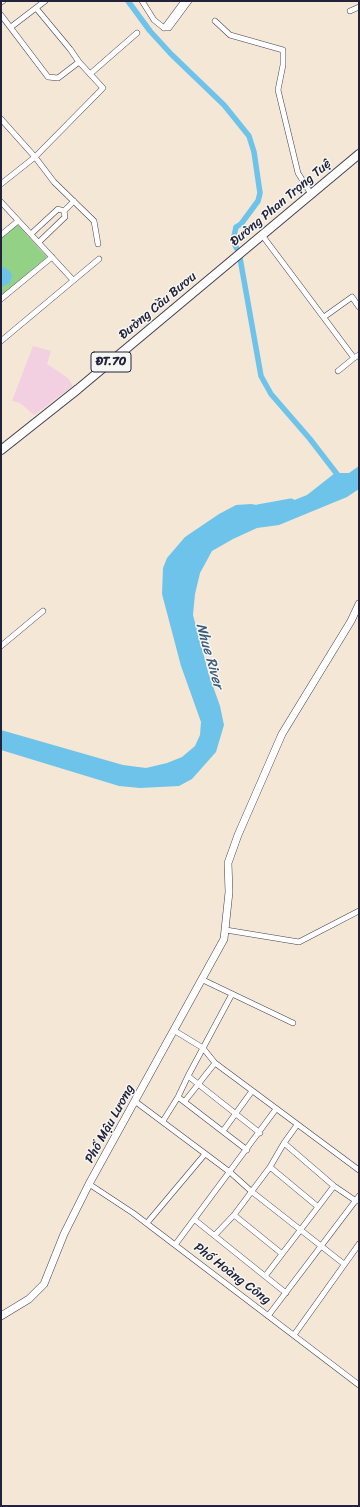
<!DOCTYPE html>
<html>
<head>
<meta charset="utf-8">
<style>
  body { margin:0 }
  #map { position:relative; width:360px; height:1507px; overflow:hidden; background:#f5e7d5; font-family:Sriracha,sans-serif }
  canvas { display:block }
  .frame { position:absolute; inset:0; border:2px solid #22223b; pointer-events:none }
</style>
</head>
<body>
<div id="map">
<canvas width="360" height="1507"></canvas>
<div class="frame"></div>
</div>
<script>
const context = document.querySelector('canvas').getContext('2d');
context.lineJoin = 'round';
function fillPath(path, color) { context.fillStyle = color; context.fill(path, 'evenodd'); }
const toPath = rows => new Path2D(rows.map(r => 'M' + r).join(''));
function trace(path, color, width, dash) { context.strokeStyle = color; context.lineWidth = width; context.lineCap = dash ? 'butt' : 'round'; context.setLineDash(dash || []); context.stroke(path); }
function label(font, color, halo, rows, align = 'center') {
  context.font = font + ' Sriracha,sans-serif'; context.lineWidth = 3; context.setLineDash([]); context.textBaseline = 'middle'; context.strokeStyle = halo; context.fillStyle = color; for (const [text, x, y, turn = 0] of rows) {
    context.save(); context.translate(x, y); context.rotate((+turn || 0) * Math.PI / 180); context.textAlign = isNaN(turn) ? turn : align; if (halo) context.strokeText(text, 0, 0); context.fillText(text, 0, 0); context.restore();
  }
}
fillPath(toPath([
  [33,346,51,351,47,364,68,378,73,386,34,415,20,403,12,401]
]), '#f2cfe1');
fillPath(toPath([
  [17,224,47,257,1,296,1,238]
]), '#93d186');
fillPath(toPath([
  [1,267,6,268,12,274,10,283,1,287],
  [359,466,359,489,347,497,279,525,257,528,233,539,212,551,200,573,195,594,193,615,209,675,220,706,224,725,216,752,192,779,179,786,140,788,119,786,1,750,1,730,123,765,146,768,167,763,182,757,195,746,200,735,201,722,181,666,162,594,163,568,167,558,185,537,219,514,236,505,251,504,274,508,307,495,335,473,349,473]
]), '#6ec3eb');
trace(toPath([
  [128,1,150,31,171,54,224,105,249,136,254,152,260,193,258,201,241,224,236,227,233,241,237,249],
  [240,258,261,376,271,394,310,439,340,478]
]), '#6ec3eb', 5.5);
trace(toPath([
  [258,509,291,503]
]), '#6ec3eb', 9);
const street = toPath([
  [142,1,154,20,164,28],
  [1,2,3,1],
  [350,11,359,7],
  [1,15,48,77,58,78,79,62],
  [215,21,230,35,283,50,283,65,278,90,298,173,311,194],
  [11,27,45,1],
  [164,28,169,28,189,1],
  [164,28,184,1],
  [90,74,137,33],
  [1,119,35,157,54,182,94,221,98,244],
  [1,184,35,157,103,88,79,62,70,49,36,8],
  [1,202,73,280],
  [64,211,74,201],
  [31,234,58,209,64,211,65,217,39,242],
  [1,235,18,221],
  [262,235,354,358,359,355],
  [1,299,52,257],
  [324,317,352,297,359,307],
  [1,341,99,259],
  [338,371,354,358],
  [1,646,43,611],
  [226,930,299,942,359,911],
  [203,980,293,1023],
  [175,1031,203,1048,215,1063,359,1170],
  [188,1076,260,1133],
  [178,1097,247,1150],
  [185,1101,215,1063],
  [136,1102,231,1173,251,1191,344,1264],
  [163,1121,178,1097,188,1076,232,994],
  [223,1131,252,1091],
  [284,1143,334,1186,356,1201],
  [270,1167,317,1206],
  [89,1184,133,1213,359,1385],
  [234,1215,281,1253],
  [195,1220,286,1293],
  [147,1223,205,1154],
  [215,1235,234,1215,270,1167,284,1143,297,1125],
  [175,1245,276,1109],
  [266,1275,334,1186],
  [268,1316,359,1196],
  [294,1335,359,1244]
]);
const secondary = toPath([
  [1,1316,29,1299,44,1284,64,1234,89,1184,224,939,229,892,228,863,238,835,282,734,351,621,359,604]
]);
const primary = toPath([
  [1,450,78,389,359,154]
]);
trace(street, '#424052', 6);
trace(secondary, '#424052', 8);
trace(primary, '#424052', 10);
trace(street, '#fff', 5);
trace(secondary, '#fff', 7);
trace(primary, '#fff', 8);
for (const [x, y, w] of [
  [111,362,40]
]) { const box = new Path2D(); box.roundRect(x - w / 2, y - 10, w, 20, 3); context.fillStyle = '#f6f6f2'; context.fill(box); trace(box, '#22223b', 1); }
label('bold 12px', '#22223b', null, [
  ["ĐT.70",111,362]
]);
label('13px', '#22223b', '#f6f6f2', [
  ["Đường Phan Trọng Tuệ",281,203,-40],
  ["Đường Cầu Bươu",158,306,-40],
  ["Phố Mậu Lương",110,1124,-61],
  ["Phố Hoàng Công",232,1274,37]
]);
label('italic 14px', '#3d5a79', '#f6f6f2', [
  ["Nhue River",209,656,74]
]);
</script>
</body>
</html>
